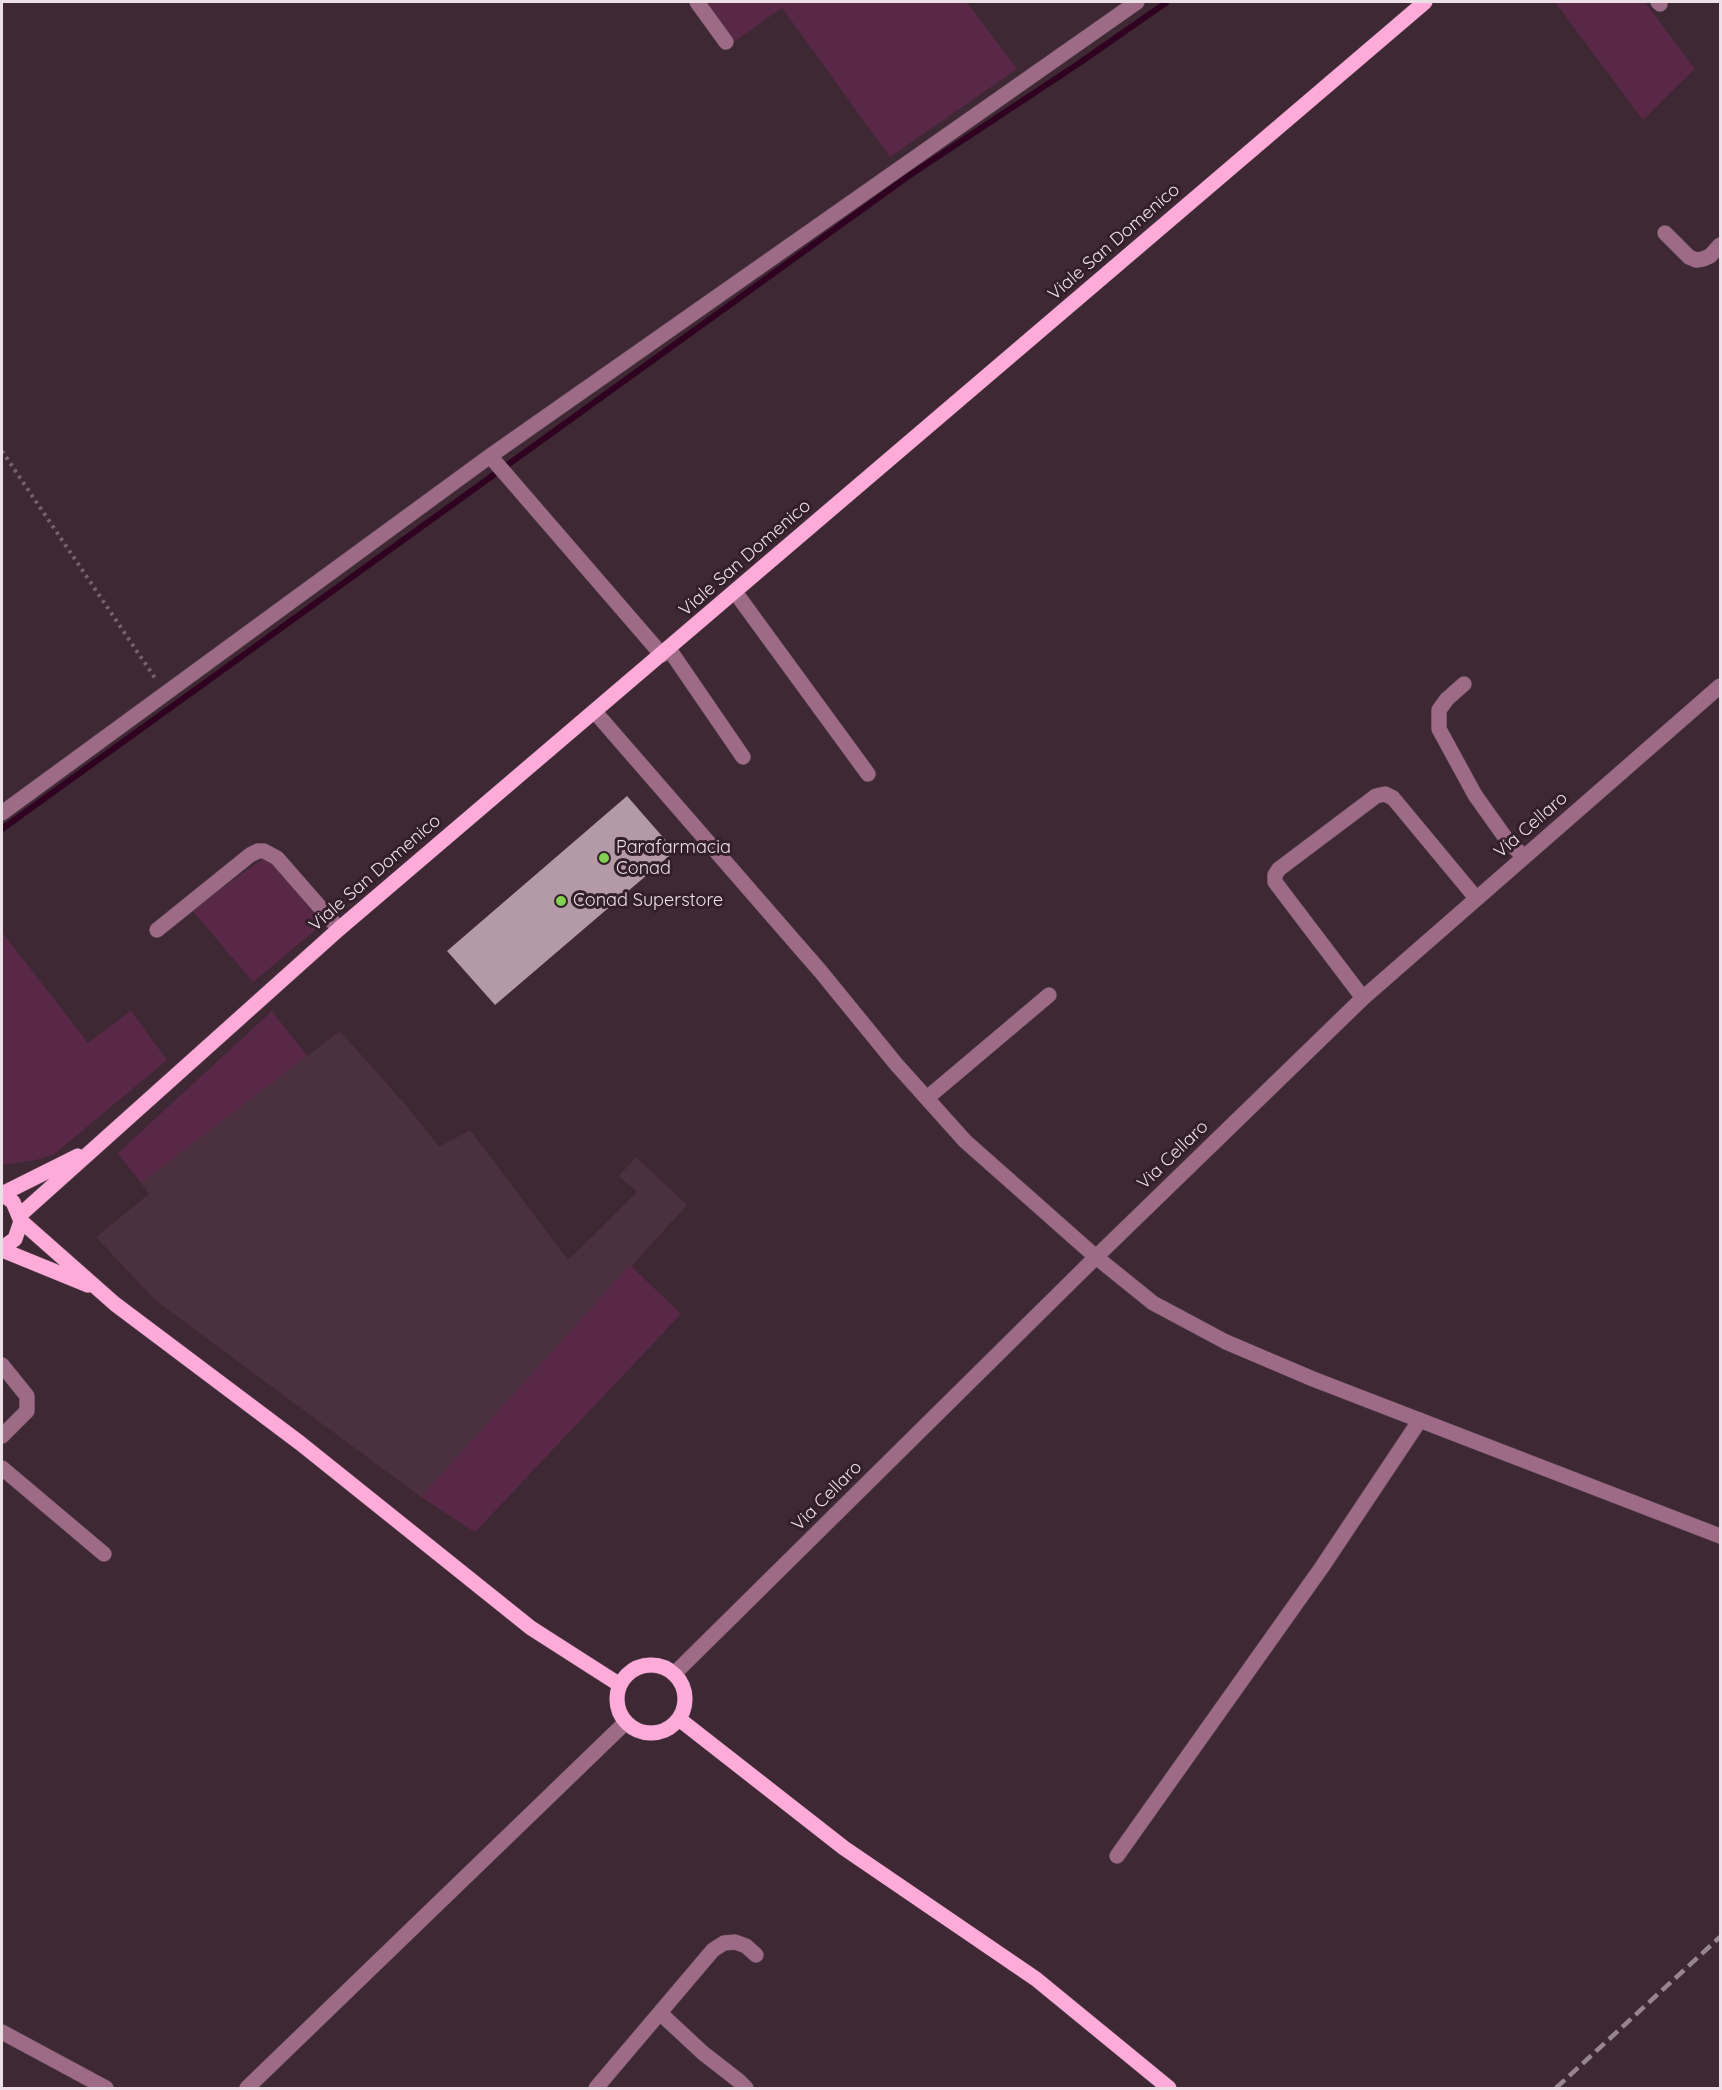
<!DOCTYPE html>
<html>
<head>
<meta charset="utf-8">
<style>
  body { margin:0 }
  #map { position:relative; width:1722px; height:2090px; overflow:hidden; background:#3e2834; font-family:Quicksand,sans-serif }
  canvas { display:block }
  .frame { position:absolute; inset:0; border:3px solid #eddfe6; pointer-events:none }
</style>
</head>
<body>
<div id="map">
<canvas width="1722" height="2090"></canvas>
<div class="frame"></div>
</div>
<script>
const context = document.querySelector('canvas').getContext('2d');
context.lineJoin = 'round';
function fillPath(path, color) { context.fillStyle = color; context.fill(path, 'evenodd'); }
const toPath = rows => new Path2D(rows.map(r => 'M' + r).join(''));
function trace(path, color, width, dash) { context.strokeStyle = color; context.lineWidth = width; context.lineCap = dash ? 'butt' : 'round'; context.setLineDash(dash || []); context.stroke(path); }
function label(font, color, halo, rows, align = 'center') {
  context.font = font + ' Quicksand,sans-serif'; context.lineWidth = 6; context.setLineDash([]); context.textBaseline = 'middle'; context.strokeStyle = halo; context.fillStyle = color; for (const [text, x, y, turn = 0] of rows) {
    context.save(); context.translate(x, y); context.rotate((+turn || 0) * Math.PI / 180); context.textAlign = isNaN(turn) ? turn : align; if (halo) context.strokeText(text, 0, 0); context.fillText(text, 0, 0); context.restore();
  }
}
fillPath(toPath([
  [340,1031,410,1110,439,1147,470,1130,568,1260,637,1192,619,1176,636,1157,687,1205,421,1497,155,1300,96,1237,149,1194,141,1183]
]), '#4b313f');
fillPath(toPath([
  [705,2,967,2,1017,69,890,157,782,8,735,41],
  [1555,2,1645,2,1695,69,1643,120],
  [268,859,275,865,325,922,253,982,192,910,261,860],
  [2,932,88,1043,131,1011,167,1060,53,1155,36,1160,2,1165],
  [272,1011,307,1056,141,1183,118,1153],
  [630,1265,681,1314,475,1532,421,1497]
]), '#592846');
trace(toPath([
  [2,829,910,175,1078,64,1167,2]
]), '#2f0220', 6);
fillPath(toPath([
  [627,796,675,851,495,1005,447,951]
]), '#b499a7');
const minor = toPath([
  [697,2,726,42],
  [1658,2,1660,4],
  [1665,233,1689,257,1696,260,1703,259,1710,256,1720,245],
  [490,456,662,655],
  [735,592,868,774],
  [669,649,743,757],
  [1464,684,1447,699,1439,710,1439,729,1475,795,1507,840,1524,857],
  [595,712,821,972,896,1064,965,1141,1096,1257,1153,1303,1226,1342,1313,1379,1720,1536],
  [2,813,490,456,1137,2],
  [157,930,250,855,258,851,264,851,277,858,339,929],
  [1363,998,1275,882,1275,875,1279,869,1376,796,1385,794,1393,798,1476,898],
  [927,1098,1049,995],
  [2,1365,27,1396,27,1411,2,1436],
  [2,1468,104,1554],
  [674,1674,1096,1257,1363,998,1720,686],
  [1117,1856,1322,1567,1420,1420],
  [660,2013,703,2053,739,2081,746,2088],
  [2,2032,106,2088],
  [247,2088,626,1722],
  [596,2088,713,1950,724,1943,735,1942,746,1946,756,1955]
]);
const major = toPath([
  [2,1194,78,1156],
  [2,1194,13,1202,21,1221,15,1239,2,1248],
  [20,1215,339,929,1425,2],
  [21,1221,115,1304,300,1443,531,1628,620,1685],
  [2,1250,88,1285],
  '617 1699a34 34 0 1 1 68 0a34 34 0 1 1-68 0Z',
  [679,1719,844,1848,1036,1979,1169,2088]
]);
trace(minor, '#5a4550', 16);
trace(major, '#5a4550', 16);
trace(toPath([
  [2,451,157,681]
]), '#75626c', 4, [3, 4.5]);
trace(minor, '#9d6b86', 15);
trace(major, '#feabda', 15);
trace(toPath([
  [1556,2088,1720,1937]
]), '#97868f', 4.5, [12, 6]);
for (const [x, y, r, color] of [
  [604,858,6,"#82d050"],
  [561,901,6,"#82d050"]
]) { const dot = new Path2D(); dot.arc(x, y, r, 0, 2 * Math.PI); context.fillStyle = color; context.fill(dot); trace(dot, '#331f2a', 2); }
label('18px', '#eddfe6', '#331f2a', [
  ["Viale San Domenico",1114,242,-41],
  ["Viale San Domenico",745,558,-41],
  ["Via Cellaro",1531,825,-41],
  ["Viale San Domenico",375,873,-41],
  ["Via Cellaro",1173,1155,-44],
  ["Via Cellaro",827,1496,-45]
]);
label('18px', '#eddfe6', '#331f2a', [
  ["Parafarmacia",616,848],
  ["Conad",616,869],
  ["Conad Superstore",573,901]
], 'left');
</script>
</body>
</html>
